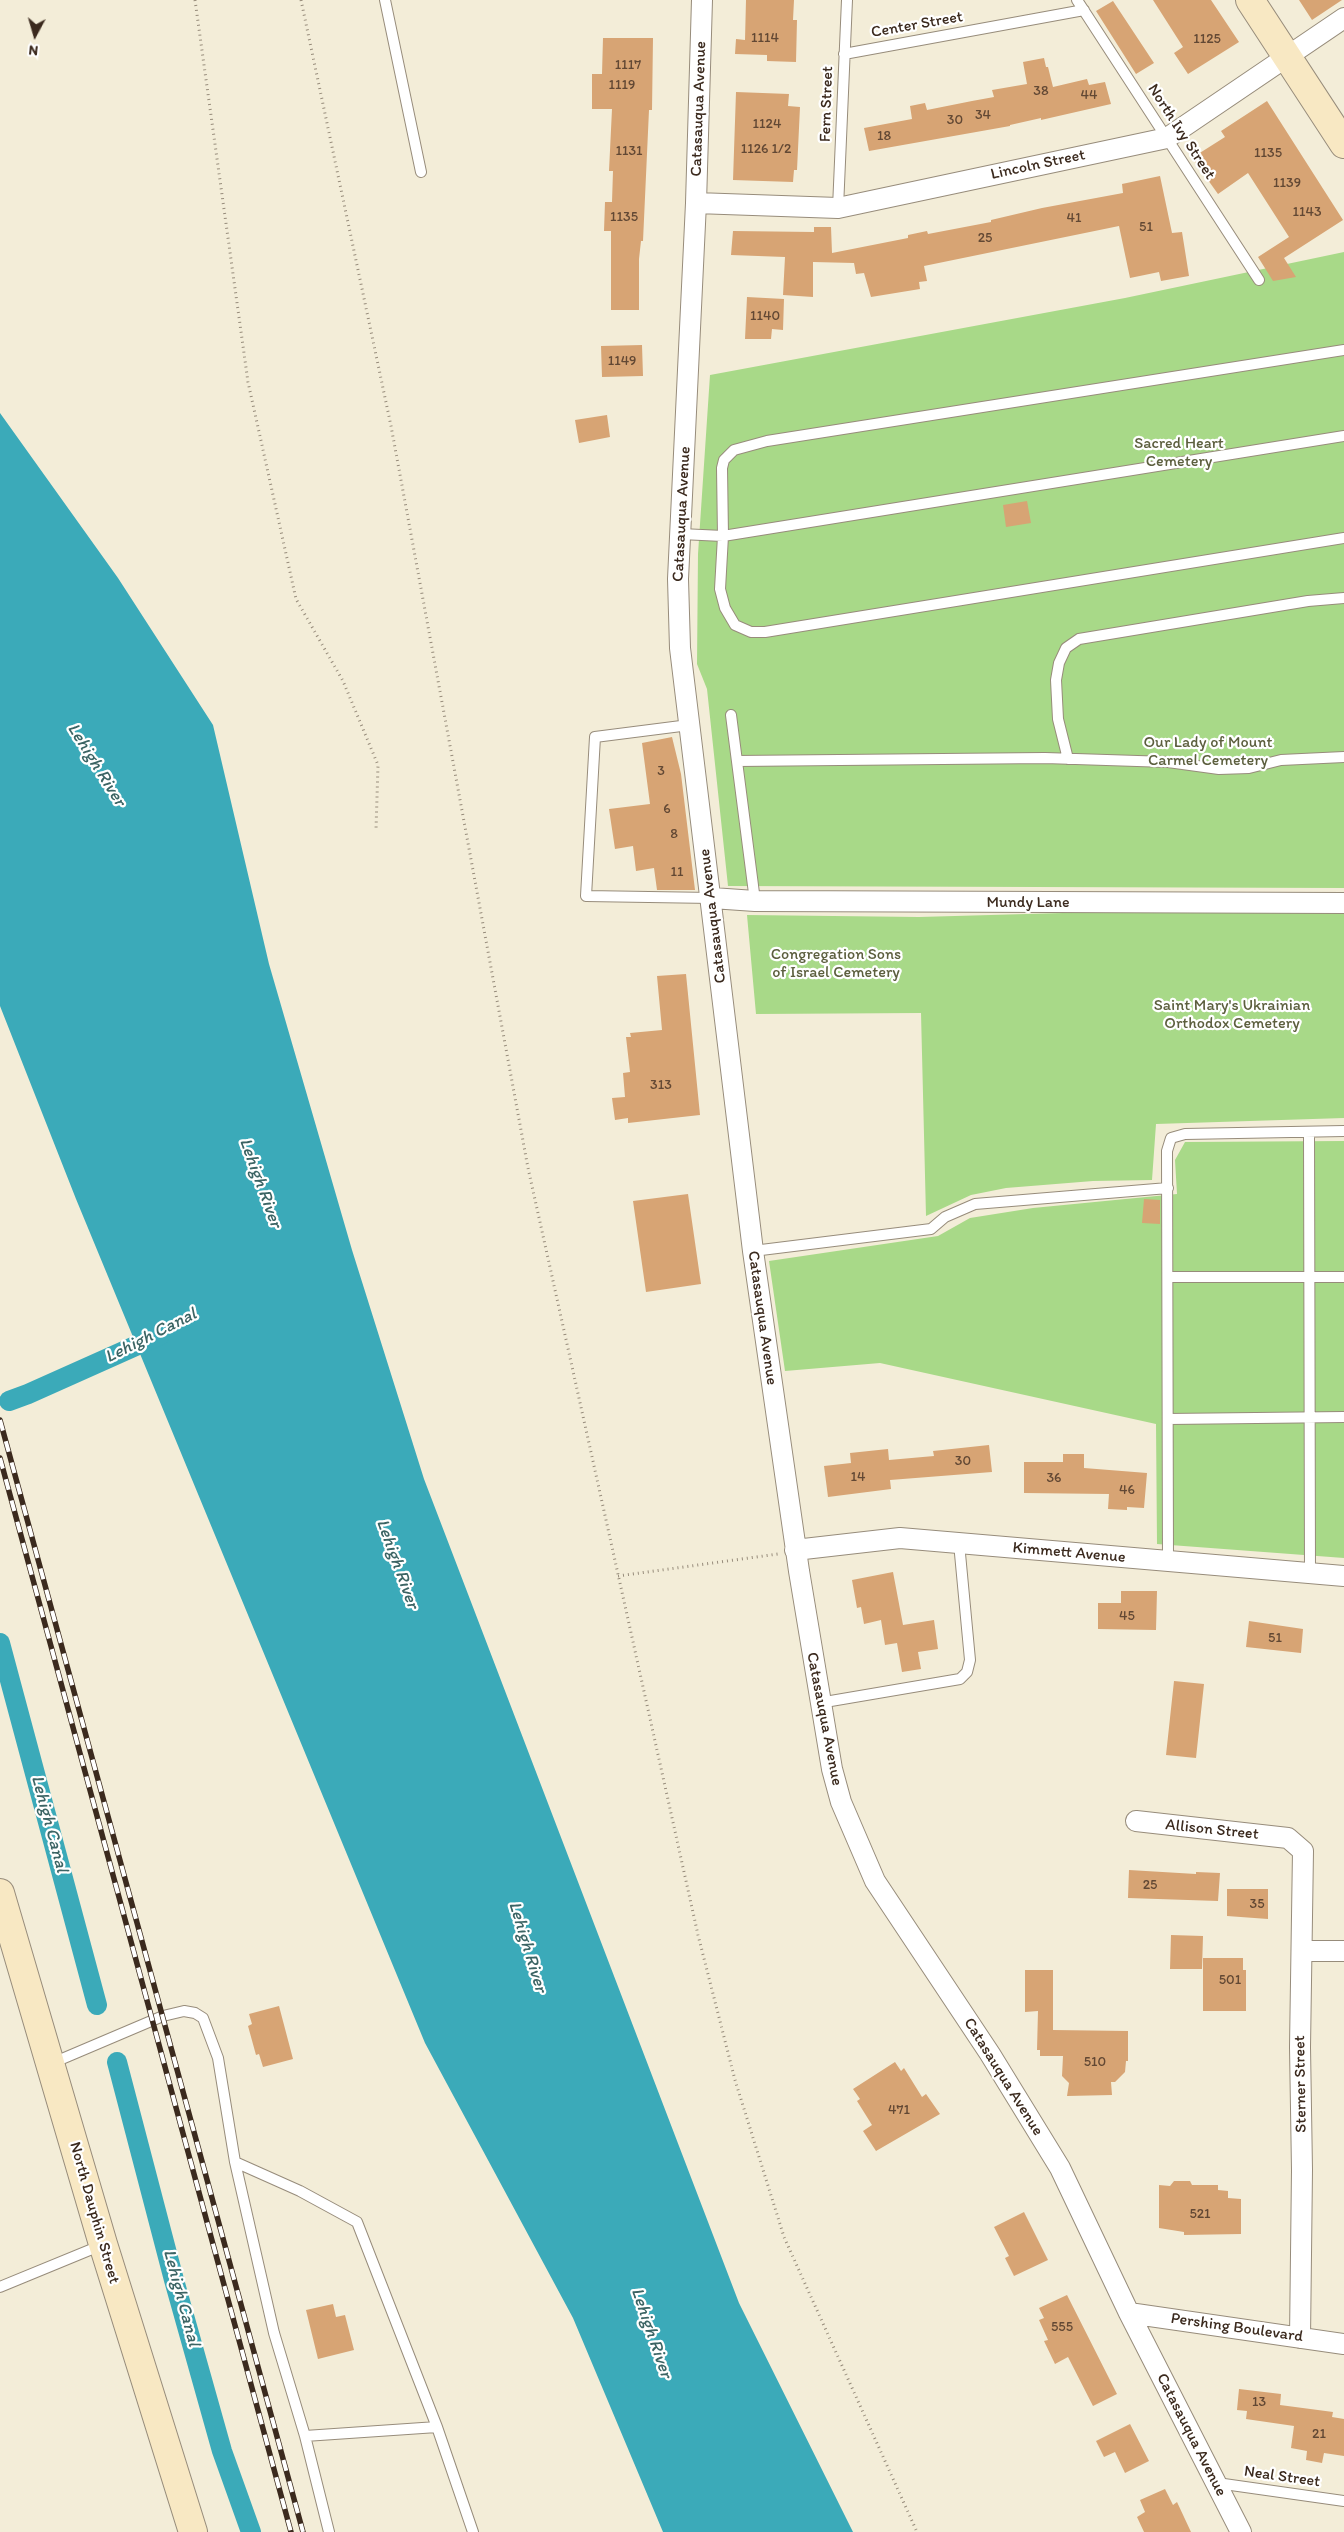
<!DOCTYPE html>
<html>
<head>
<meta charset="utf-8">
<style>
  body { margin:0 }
  #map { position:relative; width:1344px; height:2532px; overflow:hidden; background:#f3edd8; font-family:Itim,sans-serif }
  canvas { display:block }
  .north { position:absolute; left:10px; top:10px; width:50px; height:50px; -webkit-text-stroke:4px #fff; paint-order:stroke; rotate:186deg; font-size:14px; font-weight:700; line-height:20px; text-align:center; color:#3b2a1e }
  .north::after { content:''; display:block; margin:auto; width:18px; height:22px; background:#3b2a1e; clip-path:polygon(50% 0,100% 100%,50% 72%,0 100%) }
</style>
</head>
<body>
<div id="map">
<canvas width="1344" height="2532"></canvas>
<div class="north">N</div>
</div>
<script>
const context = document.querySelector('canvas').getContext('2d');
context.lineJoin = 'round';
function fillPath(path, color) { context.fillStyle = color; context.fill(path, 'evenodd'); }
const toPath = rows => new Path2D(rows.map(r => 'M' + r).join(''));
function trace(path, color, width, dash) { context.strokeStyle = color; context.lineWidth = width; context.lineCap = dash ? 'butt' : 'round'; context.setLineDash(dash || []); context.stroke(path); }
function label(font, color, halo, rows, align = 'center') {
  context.font = font + ' Itim,sans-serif'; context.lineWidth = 4.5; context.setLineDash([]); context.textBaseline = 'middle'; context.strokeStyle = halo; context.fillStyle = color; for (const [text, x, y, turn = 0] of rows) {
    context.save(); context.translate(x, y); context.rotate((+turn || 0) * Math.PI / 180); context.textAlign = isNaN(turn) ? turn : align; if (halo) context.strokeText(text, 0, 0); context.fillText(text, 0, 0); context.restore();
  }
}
fillPath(toPath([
  [1344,252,1344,888,728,886,707,689,697,664,698,554,710,375,1125,298],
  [1278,907,1344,911,1344,1118,1156,1124,1152,1180,1093,1181,1006,1188,971,1195,926,1216,921,1013,756,1014,747,915,919,917],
  [1344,1141,1344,1558,1157,1544,1156,1424,880,1363,785,1371,769,1261,938,1236,970,1218,1033,1208,1177,1194,1175,1160,1185,1142]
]), '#a8d988');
fillPath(toPath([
  [0,413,118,578,213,725,269,964,352,1250,424,1479,739,2303,853,2532,663,2532,573,2318,425,2043,76,1199,0,1006]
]), '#3baab9');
trace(toPath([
  [9,1401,28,1394,160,1335],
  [0,1643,97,2005],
  [117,2062,174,2280,222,2451,251,2532]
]), '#3baab9', 20);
fillPath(toPath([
  [746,0,794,0,793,20,797,20,796,62,767,61,767,55,735,54,736,39,745,40],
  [1153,0,1211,0,1239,42,1188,74,1174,53,1183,47],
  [1299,0,1342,0,1312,20],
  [1113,1,1154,63,1136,74,1096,11],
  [603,38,653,38,652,110,649,110,643,241,641,241,639,259,639,310,611,310,611,231,604,231,605,202,612,202,613,171,609,171,612,109,592,109,592,74,602,74],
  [1044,58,1046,67,1048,67,1053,87,1087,79,1089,85,1105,82,1111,104,1041,120,1041,118,1010,125,1010,126,869,151,864,128,912,119,910,106,925,103,927,110,972,101,994,97,992,90,1027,84,1023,62],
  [736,92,789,94,788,106,800,107,797,170,794,170,793,182,733,180],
  [1267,101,1343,220,1284,258,1296,277,1273,281,1258,257,1289,237,1248,173,1218,194,1195,162,1195,156,1225,137,1221,131],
  [1160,176,1172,233,1182,232,1189,276,1161,281,1159,272,1130,278,1119,226,924,266,927,281,919,282,920,289,871,297,864,273,856,274,854,263,813,262,813,297,783,295,785,257,731,255,733,231,814,232,814,227,831,227,832,253,908,238,908,235,927,231,928,234,991,222,991,220,1042,208,1123,193,1122,184],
  [747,297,784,299,783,330,772,329,771,339,745,339],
  [642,345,643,376,602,377,601,346],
  [607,415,610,437,579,443,575,420],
  [1027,501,1031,523,1006,527,1003,505],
  [672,737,681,774,695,890,657,890,654,868,636,871,633,846,615,849,609,809,650,804,642,743],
  [686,974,700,1115,628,1123,628,1118,615,1120,612,1098,625,1097,623,1073,630,1072,626,1037,631,1037,630,1033,662,1030,657,976],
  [688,1194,701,1284,646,1292,633,1201],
  [1144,1199,1160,1200,1160,1224,1142,1223],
  [989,1445,992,1472,890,1480,891,1489,828,1497,824,1466,851,1463,850,1453,888,1449,889,1460,934,1456,933,1451],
  [1063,1454,1084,1454,1084,1468,1147,1473,1144,1508,1127,1507,1127,1510,1108,1509,1109,1494,1024,1493,1024,1462,1063,1462],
  [893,1572,903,1625,934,1620,938,1649,918,1652,921,1669,902,1672,897,1643,885,1645,881,1620,864,1624,861,1607,857,1608,852,1580],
  [1121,1591,1157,1591,1156,1630,1098,1629,1098,1603,1121,1603],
  [1249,1621,1303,1629,1301,1653,1246,1647],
  [1174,1681,1204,1684,1196,1758,1166,1755],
  [1129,1870,1196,1874,1196,1872,1220,1873,1218,1901,1128,1898],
  [1227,1889,1268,1889,1268,1919,1227,1916],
  [1171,1935,1203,1936,1202,1969,1170,1969],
  [1203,1958,1243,1958,1243,1970,1246,1970,1246,2011,1203,2011],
  [1025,1970,1053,1970,1053,2030,1128,2031,1128,2061,1126,2061,1125,2072,1115,2082,1111,2082,1112,2095,1067,2096,1069,2083,1062,2076,1063,2056,1040,2056,1040,2050,1037,2050,1038,2011,1025,2012],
  [279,2006,293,2059,263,2067,259,2054,256,2055,248,2026,252,2024,249,2014],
  [895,2062,901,2071,904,2068,922,2097,926,2094,940,2114,876,2151,863,2131,872,2125,857,2101,860,2099,853,2089],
  [1174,2181,1190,2181,1192,2185,1218,2185,1218,2190,1228,2191,1228,2198,1241,2199,1241,2234,1184,2235,1184,2232,1159,2228,1159,2185,1170,2186],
  [1024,2212,1048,2260,1014,2276,1005,2258,1009,2256,994,2227],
  [1067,2295,1117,2394,1093,2406,1068,2357,1055,2364,1044,2341,1048,2340,1039,2320,1044,2318,1039,2308],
  [333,2304,336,2317,345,2315,354,2350,318,2359,306,2310],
  [1239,2389,1281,2394,1280,2405,1333,2412,1332,2417,1344,2419,1344,2456,1324,2453,1322,2463,1306,2460,1307,2451,1291,2448,1294,2426,1246,2419,1247,2411,1237,2410],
  [1130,2424,1149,2461,1125,2473,1115,2452,1104,2457,1096,2441],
  [1165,2489,1173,2505,1177,2502,1191,2532,1144,2532,1137,2517,1145,2512,1140,2500]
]), '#d7a474');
const lane = toPath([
  [385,0,421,172],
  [1077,0,1259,280],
  [844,54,1084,10],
  [838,208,847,0],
  [1344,350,767,441,734,450,724,460,722,468,723,536,720,589,725,608,735,625,751,632,765,632,1344,538],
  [681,534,723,536,1344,436],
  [731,715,755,901],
  [689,725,595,737,586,896,712,898],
  [1068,759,1058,719,1056,680,1059,663,1066,648,1079,639,1308,601,1344,598],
  [737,761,1045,758,1168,762,1219,769,1249,768,1281,760,1344,757],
  [1309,1132,1310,1573],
  [753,1251,931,1229,945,1217,975,1204,1168,1188],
  [1168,1277,1344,1277],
  [1168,1419,1344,1417],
  [1168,1561,1167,1151,1171,1138,1185,1134,1344,1131],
  [819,1703,960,1679,967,1672,970,1660,959,1543],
  [50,2064,163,2016,184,2011,195,2013,203,2018,218,2058,235,2162,274,2333,305,2436,329,2532],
  [235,2162,300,2191,357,2222,437,2427,473,2532],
  [0,2287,102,2245],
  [305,2436,437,2427],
  [1217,2483,1344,2501]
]);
const street = toPath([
  [702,0,696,203,678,579,680,648,753,1251,799,1571,832,1769,841,1802,875,1881,990,2054,1060,2168,1129,2313,1241,2532],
  [696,203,838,208,1167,138,1344,18],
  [712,898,755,901,1344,903],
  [795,1550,900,1538,1344,1576],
  [1136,1821,1288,1838,1303,1851,1300,2047,1302,2170,1300,2338],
  [1302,1951,1344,1951],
  [1129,2313,1344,2344]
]);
const secondary = toPath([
  [1250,0,1344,144],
  [0,1893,103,2244,193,2532]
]);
trace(lane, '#978c7b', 12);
trace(street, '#978c7b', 22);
trace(secondary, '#978c7b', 30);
trace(toPath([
  [195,0,248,382,296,599,343,681,378,765,376,830],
  [301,0,391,426,528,1168,698,1935,735,2080,784,2237,917,2532],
  [618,1576,778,1554]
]), '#978c7b', 3, [1, 4]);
trace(lane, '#fff', 10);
trace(street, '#fff', 20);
trace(secondary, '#f8e8c3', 28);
const rail = toPath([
  [0,1420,303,2532],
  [0,1458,291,2532]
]);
trace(rail, '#3b2a1e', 5.5);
trace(rail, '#fff', 4, [11]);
label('14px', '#624834', null, [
  ["1114",765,38],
  ["1125",1207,39],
  ["1117",628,65],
  ["1119",622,85],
  ["38",1041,91],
  ["44",1089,95],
  ["34",983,115],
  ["30",955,120],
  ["1124",767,124],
  ["18",884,136],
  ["1126 1/2",766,149],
  ["1131",629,151],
  ["1135",1268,153],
  ["1139",1287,183],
  ["1143",1307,212],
  ["1135",624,217],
  ["41",1074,218],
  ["51",1146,227],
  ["25",985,238],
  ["1140",765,316],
  ["1149",622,361],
  ["3",661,771],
  ["6",667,809],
  ["8",674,834],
  ["11",677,872],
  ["313",661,1085],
  ["30",963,1461],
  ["14",858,1477],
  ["36",1054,1478],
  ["46",1127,1490],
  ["45",1127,1616],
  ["51",1275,1638],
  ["25",1150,1885],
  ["35",1257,1904],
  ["501",1230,1980],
  ["510",1095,2062],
  ["471",899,2110],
  ["521",1200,2214],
  ["555",1062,2327],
  ["13",1259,2402],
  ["21",1319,2434]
]);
label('16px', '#3b2a1e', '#fff', [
  ["Center Street",917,25,-10],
  ["Fern Street",827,104,-88],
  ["Catasauqua Avenue",699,109,-88],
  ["North Ivy Street",1181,132,57],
  ["Lincoln Street",1038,165,-12],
  ["Catasauqua Avenue",682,514,-87],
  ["Mundy Lane",1028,903],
  ["Catasauqua Avenue",713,916,-97],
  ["Catasauqua Avenue",762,1318,82],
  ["Kimmett Avenue",1069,1553,5],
  ["Catasauqua Avenue",824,1719,79],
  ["Allison Street",1212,1830,6],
  ["Catasauqua Avenue",1003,2077,58],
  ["Sterner Street",1301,2084,-91],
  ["North Dauphin Street",94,2213,74],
  ["Pershing Boulevard",1237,2328,8],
  ["Catasauqua Avenue",1191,2435,63],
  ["Neal Street",1282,2477,8]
]);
label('16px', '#5c5f3e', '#fff', [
  ["Sacred Heart",1179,444],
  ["Cemetery",1179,462],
  ["Our Lady of Mount",1208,743],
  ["Carmel Cemetery",1208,761],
  ["Congregation Sons",836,955],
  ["of Israel Cemetery",836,973],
  ["Saint Mary's Ukrainian",1232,1006],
  ["Orthodox Cemetery",1232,1024]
]);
label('italic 18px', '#3b6464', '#fff', [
  ["Lehigh River",96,765,58],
  ["Lehigh River",260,1183,70],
  ["Lehigh Canal",151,1336,-27],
  ["Lehigh River",397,1564,70],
  ["Lehigh Canal",49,1824,75],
  ["Lehigh River",527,1947,73],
  ["Lehigh Canal",181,2298,75],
  ["Lehigh River",651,2333,71]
]);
</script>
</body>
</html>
